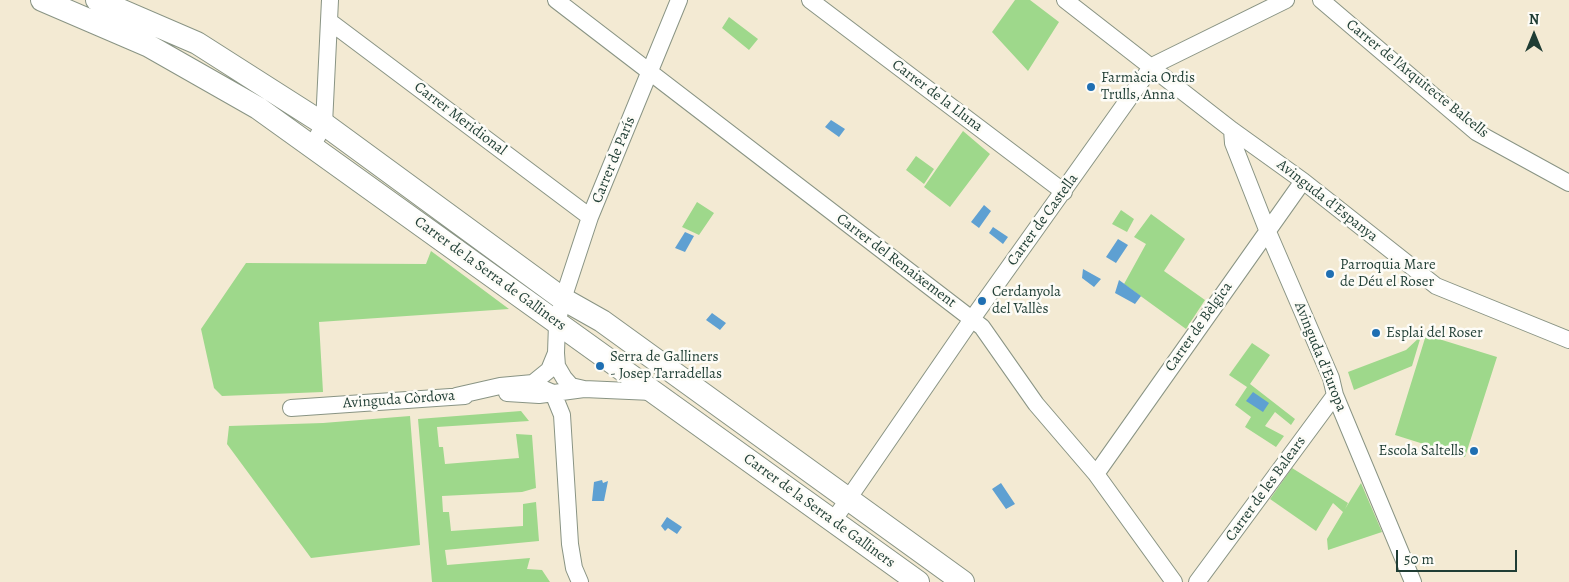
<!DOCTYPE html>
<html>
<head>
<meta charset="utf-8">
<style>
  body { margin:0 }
  #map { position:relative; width:1569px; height:582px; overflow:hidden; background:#f3ead3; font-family:Alegreya,serif }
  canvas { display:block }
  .north { position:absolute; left:1509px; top:10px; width:50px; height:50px; -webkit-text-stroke:4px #fdfcf7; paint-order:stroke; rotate:0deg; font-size:14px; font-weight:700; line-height:20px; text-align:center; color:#1f3d34 }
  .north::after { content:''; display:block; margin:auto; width:18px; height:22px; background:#1f3d34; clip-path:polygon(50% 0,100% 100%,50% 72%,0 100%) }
  .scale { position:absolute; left:1396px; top:550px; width:121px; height:22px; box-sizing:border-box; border:2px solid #1f3d34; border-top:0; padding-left:6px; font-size:15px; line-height:18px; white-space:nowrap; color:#1f3d34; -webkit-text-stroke:4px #fdfcf7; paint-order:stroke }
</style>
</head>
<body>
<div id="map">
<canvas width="1569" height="582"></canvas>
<div class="north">N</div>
<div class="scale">50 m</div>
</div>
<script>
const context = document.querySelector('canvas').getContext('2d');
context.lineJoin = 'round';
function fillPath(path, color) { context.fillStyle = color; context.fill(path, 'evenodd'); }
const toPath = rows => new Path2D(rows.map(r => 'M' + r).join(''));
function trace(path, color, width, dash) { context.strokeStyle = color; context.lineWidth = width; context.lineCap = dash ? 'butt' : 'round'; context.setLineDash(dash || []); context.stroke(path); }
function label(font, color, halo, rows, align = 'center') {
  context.font = font + ' Alegreya,serif'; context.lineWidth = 5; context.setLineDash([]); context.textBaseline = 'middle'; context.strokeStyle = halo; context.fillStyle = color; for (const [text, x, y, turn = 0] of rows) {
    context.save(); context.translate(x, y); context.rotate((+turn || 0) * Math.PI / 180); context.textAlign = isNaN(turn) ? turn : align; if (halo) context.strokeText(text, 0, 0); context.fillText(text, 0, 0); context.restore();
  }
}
fillPath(toPath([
  [1015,0,1030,0,1059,22,1028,71,992,32],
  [729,17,758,39,749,50,722,28],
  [963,131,990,154,950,207,924,187],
  [916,156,934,169,924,184,906,170],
  [697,202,714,213,699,235,682,227],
  [1121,210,1134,219,1127,232,1112,224],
  [1151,214,1185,239,1164,271,1205,300,1186,329,1124,284,1146,244,1134,237],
  [431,251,509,309,319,322,323,392,222,396,214,388,201,329,246,263,426,264],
  [1426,335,1497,357,1465,457,1395,435],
  [1421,336,1412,366,1354,390,1348,372,1406,350],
  [1252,343,1270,355,1250,384,1295,419,1291,425,1275,412,1265,426,1284,436,1276,447,1245,427,1251,417,1235,405,1247,387,1229,375],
  [521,411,529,421,437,427,439,447,443,447,445,464,519,458,516,434,532,435,536,488,522,492,442,496,443,512,449,512,451,531,523,526,523,504,536,502,539,541,445,550,447,565,530,558,527,569,542,570,550,582,432,582,418,419],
  [410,416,420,545,311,558,227,444,229,426,323,423],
  [1292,468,1348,503,1345,509,1361,483,1382,532,1328,550,1327,539,1343,512,1333,503,1316,531,1270,499]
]), '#9ed88b');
fillPath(toPath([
  [831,120,845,129,839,137,825,127],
  [984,205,991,211,979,228,971,222],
  [993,227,1008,237,1003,244,989,233],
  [685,232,694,236,685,252,675,248],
  [1118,239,1128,245,1116,263,1106,257],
  [1083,269,1101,279,1094,287,1082,278],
  [1119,280,1141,296,1135,304,1115,293],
  [712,313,726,323,720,330,706,320],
  [1253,392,1269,403,1263,412,1246,401],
  [602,480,603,483,608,481,604,501,592,501,594,482],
  [1001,483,1015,504,1006,509,992,489],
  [667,517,682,527,677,534,668,528,665,531,661,526]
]), '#5ea0d2');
const street = toPath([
  [556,0,982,327,1036,404,1096,474,1174,582],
  [810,0,1064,192],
  [1065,0,1232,130,1303,181,1436,286,1569,340],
  [1321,0,1476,132,1569,183],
  [329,21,590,217],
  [1232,130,1233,143,1268,232,1331,378,1335,395,1413,582],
  [313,145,324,124,330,0],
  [556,353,557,366,564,378,571,386,584,389],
  [544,389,553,393,562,415,570,544,574,568,580,582],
  [507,393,539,395,584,389,652,392],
  [456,396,500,386,533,383,549,370,556,353,557,324,563,299,590,217,679,0],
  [291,408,465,396],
  [1096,474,1303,181],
  [833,521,972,319,1152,66,1286,0],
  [1197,582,1335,395]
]);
const secondary = toPath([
  [42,0,149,46,258,108,918,582],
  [97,0,197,43,324,124,563,299,602,321,963,582]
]);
trace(street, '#899484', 18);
trace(secondary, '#899484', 24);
trace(street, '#fff', 16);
trace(secondary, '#fff', 22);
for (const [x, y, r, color] of [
  [1091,87,5,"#1f6fb2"],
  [1330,274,5,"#1f6fb2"],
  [982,301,5,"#1f6fb2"],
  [1376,333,5,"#1f6fb2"],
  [600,366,5,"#1f6fb2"],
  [1474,451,5,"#1f6fb2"]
]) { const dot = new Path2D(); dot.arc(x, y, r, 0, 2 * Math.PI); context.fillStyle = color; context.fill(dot); trace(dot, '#fdfcf7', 2); }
label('15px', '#1f3d34', '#fdfcf7', [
  ["Farmàcia Ordis",1101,78],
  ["Trulls, Anna",1101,95],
  ["Parroquia Mare",1340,265],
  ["de Déu el Roser",1340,282],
  ["Cerdanyola",992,292],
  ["del Vallès",992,309],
  ["Esplai del Roser",1386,333],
  ["Serra de Galliners",610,357],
  ["- Josep Tarradellas",610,374],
  ["Escola Saltells",1464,451,"right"]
], 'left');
label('15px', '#1f3d34', '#fdfcf7', [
  ["Carrer de l'Arquitecte Balcells",1417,79,39],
  ["Carrer de la Lluna",937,96,37],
  ["Carrer Meridional",460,119,37],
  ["Carrer de París",614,160,-68],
  ["Avinguda d'Espanya",1327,201,38],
  ["Carrer de Castella",1043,220,-54],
  ["Carrer del Renaixement",896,261,37],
  ["Carrer de la Serra de Galliners",490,274,36],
  ["Carrer de Bèlgica",1199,327,-55],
  ["Avinguda d'Europa",1320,357,68],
  ["Avinguda Còrdova",399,400,-4],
  ["Carrer de les Balears",1266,489,-54],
  ["Carrer de la Serra de Galliners",819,511,36]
]);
</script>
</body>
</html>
